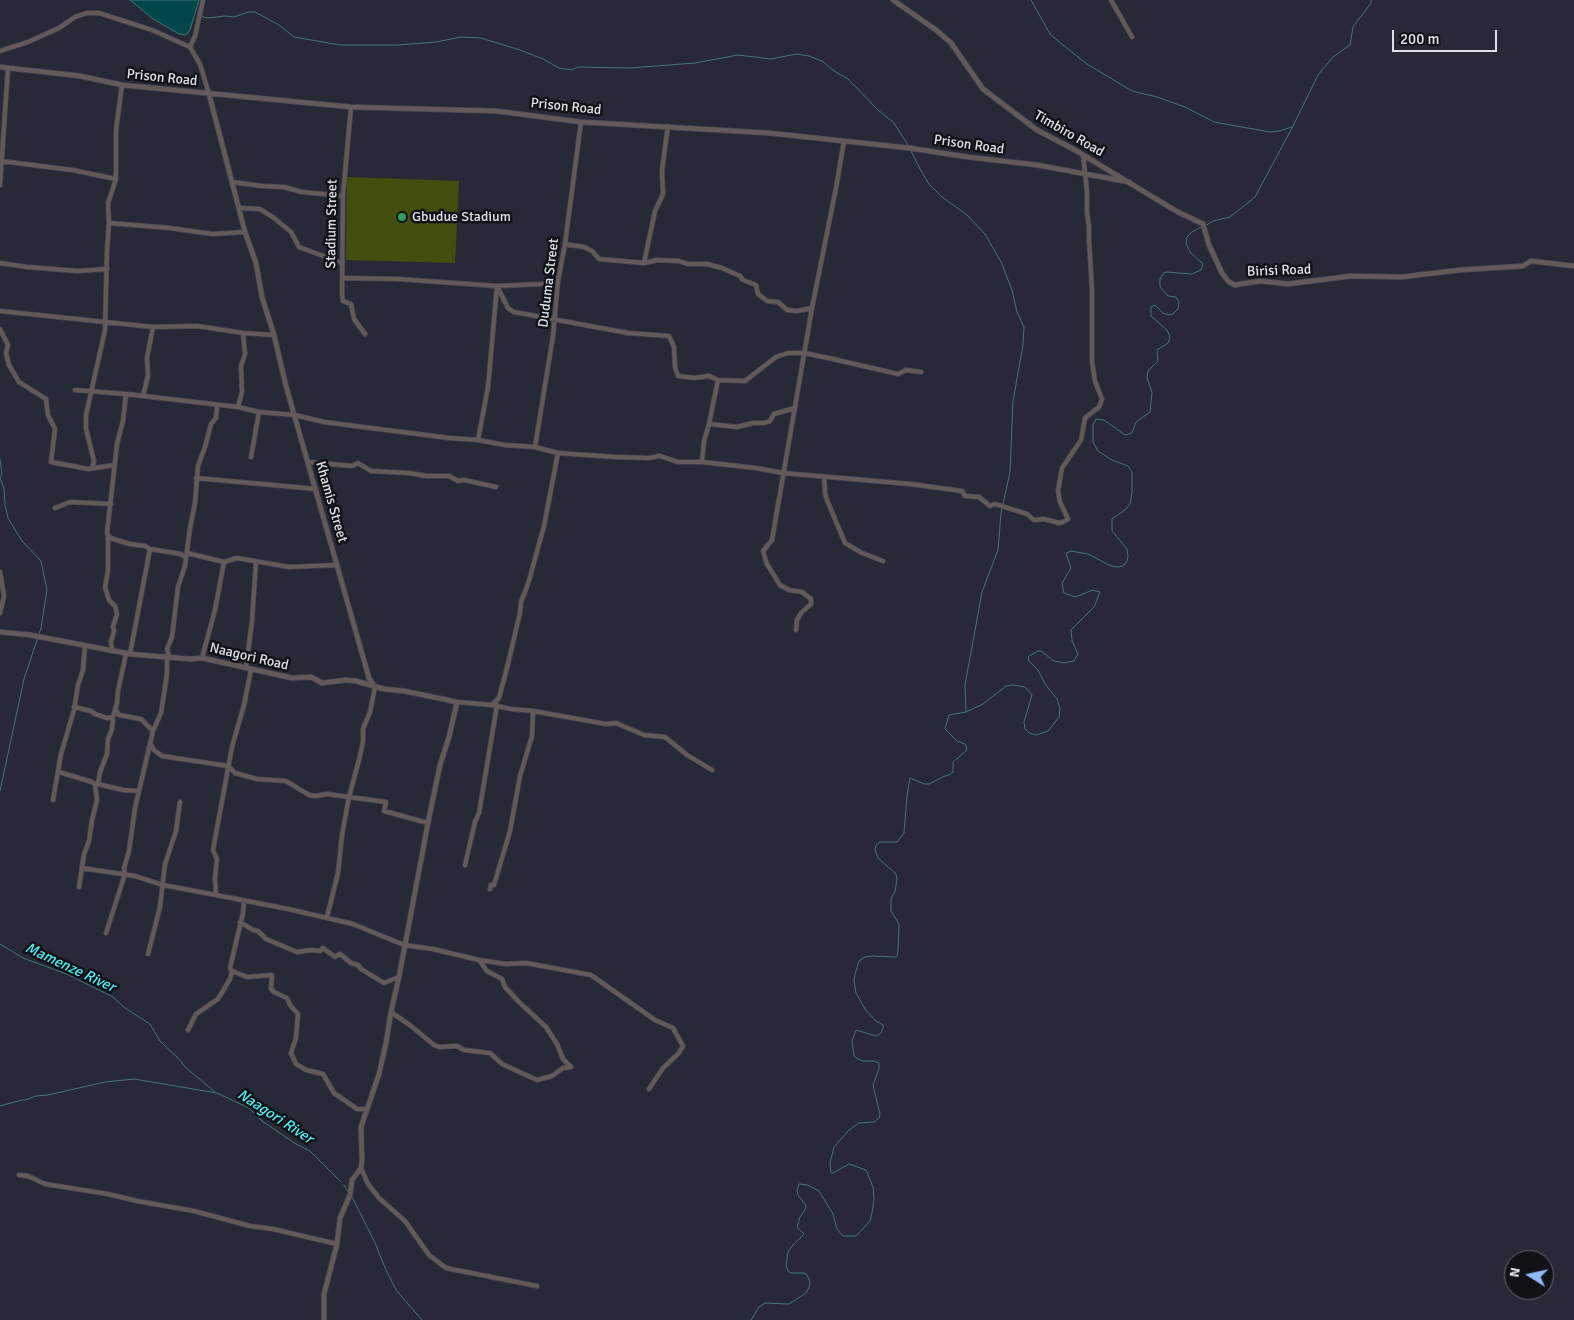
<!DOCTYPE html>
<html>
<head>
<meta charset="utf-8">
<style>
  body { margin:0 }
  #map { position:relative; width:1574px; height:1320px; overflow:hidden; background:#272936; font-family:Signika,sans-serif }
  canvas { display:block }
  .north { position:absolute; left:1504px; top:1250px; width:50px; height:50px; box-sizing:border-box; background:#111218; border:1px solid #63646b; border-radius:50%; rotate:280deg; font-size:14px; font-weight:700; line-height:20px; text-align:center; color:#dde0e8 }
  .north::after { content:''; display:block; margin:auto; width:18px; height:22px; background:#92b7fd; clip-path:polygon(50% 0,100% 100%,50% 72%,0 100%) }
  .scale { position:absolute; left:1392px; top:30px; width:105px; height:22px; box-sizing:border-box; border:2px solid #dde0e8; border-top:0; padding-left:6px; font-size:15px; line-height:18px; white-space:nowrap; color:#dde0e8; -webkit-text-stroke:4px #111218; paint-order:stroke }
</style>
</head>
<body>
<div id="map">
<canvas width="1574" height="1320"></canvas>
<div class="north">N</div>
<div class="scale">200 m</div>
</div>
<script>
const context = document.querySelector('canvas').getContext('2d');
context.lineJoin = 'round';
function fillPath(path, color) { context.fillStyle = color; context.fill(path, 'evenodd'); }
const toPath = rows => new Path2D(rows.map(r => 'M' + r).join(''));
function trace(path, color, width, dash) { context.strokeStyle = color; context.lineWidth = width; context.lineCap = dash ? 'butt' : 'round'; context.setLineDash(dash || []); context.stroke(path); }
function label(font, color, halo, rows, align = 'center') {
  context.font = font + ' Signika,sans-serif'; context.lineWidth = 5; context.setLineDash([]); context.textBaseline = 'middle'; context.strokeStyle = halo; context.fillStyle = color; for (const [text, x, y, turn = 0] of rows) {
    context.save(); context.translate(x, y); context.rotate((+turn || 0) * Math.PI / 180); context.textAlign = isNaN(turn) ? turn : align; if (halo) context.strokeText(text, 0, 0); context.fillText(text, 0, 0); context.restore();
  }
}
fillPath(toPath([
  [347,177,459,181,455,263,346,260]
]), '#424e0d');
const water = toPath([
  [130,0,199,0,190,30,186,35,179,34,153,19,130,0]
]);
fillPath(water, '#02474a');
trace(water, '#447579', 1);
trace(toPath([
  [1031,0,1050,34,1058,41,1087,64,1132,91,1157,97,1185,107,1214,122,1270,132,1279,131,1292,127],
  [201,16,207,18,225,16,234,17,248,12,255,12,279,25,294,37,340,45,398,45,436,42,461,37,481,38,520,50,543,59,559,68,572,70,578,67,630,68,695,63,738,55,771,59,797,54,809,56,822,61,834,71,848,79,878,110,894,123,908,145],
  [911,151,920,169,929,184,942,197,967,215,985,234,1001,262,1012,290,1017,312,1024,327,1023,345,1013,401,1010,472,1001,513,998,550,982,592,965,685,966,712],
  [1205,226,1213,221,1230,217,1255,197,1293,126,1318,75,1333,57,1350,45,1353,27,1371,3,1371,0],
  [0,459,2,474,0,478,4,488,5,505,8,518,22,541,41,561,47,590,41,628,24,679,0,791],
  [0,944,23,958,69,975,113,997,125,1008,150,1024,160,1041,180,1060,185,1067,215,1092],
  [0,1106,22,1100,25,1100,36,1096,48,1095,105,1082,134,1079,217,1093,249,1108,262,1121,296,1144,310,1151,341,1182],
  [344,1185,348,1192],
  [352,1197,375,1243,386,1270,396,1290,422,1320],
  [751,1320,759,1307,765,1303,789,1304,806,1293,809,1288,810,1282,807,1275,804,1273,791,1273,788,1271,786,1265,788,1252,792,1246,804,1234,797,1227,800,1217,805,1210,806,1206,798,1195,797,1190,799,1184,808,1185,819,1191,833,1214,837,1229,843,1236,856,1236,870,1221,872,1213,874,1200,873,1187,866,1170,849,1164,833,1173,831,1173,830,1163,834,1147,849,1130,859,1123,874,1122,879,1118,880,1114,873,1085,879,1069,879,1063,874,1061,863,1061,858,1059,854,1056,852,1041,856,1030,876,1036,881,1033,883,1028,883,1025,876,1021,865,1009,856,993,854,981,855,974,859,961,865,957,873,956,895,957,897,957,898,951,899,924,891,911,891,898,895,892,897,879,896,874,878,858,875,850,876,845,880,842,897,842,904,833,907,796,910,778,924,784,929,784,945,776,949,775,953,772,953,762,966,751,967,748,965,744,957,741,945,729,949,715,966,712,983,704,1006,686,1013,685,1025,687,1032,695,1024,722,1025,729,1029,733,1036,735,1048,731,1059,717,1060,709,1057,699,1045,684,1038,670,1028,660,1029,656,1038,651,1041,651,1054,661,1064,663,1074,661,1078,654,1072,641,1071,630,1094,607,1100,592,1093,590,1075,597,1064,593,1062,583,1071,568,1066,553,1071,551,1088,554,1111,566,1118,567,1123,566,1127,561,1128,556,1127,549,1112,531,1112,519,1125,510,1130,504,1132,493,1132,472,1128,466,1112,460,1098,451,1093,442,1093,425,1096,419,1104,420,1125,435,1132,433,1136,422,1150,412,1152,392,1147,378,1148,371,1158,361,1157,350,1168,343,1170,337,1167,330,1151,316,1151,307,1155,305,1163,313,1168,315,1173,314,1178,309,1179,302,1176,297,1168,296,1160,287,1160,279,1164,273,1166,272,1192,274,1201,270,1203,264,1190,252,1186,243,1187,237,1192,232,1201,227]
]), '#447579', 1);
const minor = toPath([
  [1111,0,1132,37],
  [190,47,195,36,203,0],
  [0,51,28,42,59,28,75,17,87,13,99,13,152,30,190,47,200,64,209,94],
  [351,107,343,196,342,294,343,301,351,304,354,319,365,334],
  [1,161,72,170,116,179],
  [232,182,262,186,284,187,302,192,343,196],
  [0,185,8,68],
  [239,208,260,209,274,218,291,232,299,247,342,263],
  [109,223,170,228,212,234,245,232],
  [565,244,584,247,592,251,599,259,644,263,657,260,679,261,688,264,707,264,722,268,740,276,743,280,756,285,758,294,767,301,778,302,787,310,797,311,812,308],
  [0,263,27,267,77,271,107,269],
  [644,263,655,211,663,194,662,170,668,126],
  [342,278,398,279,497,286,542,284,558,281],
  [497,286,508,308,514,312,628,333,669,336,674,347,675,367,678,376,695,378,709,376,718,380],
  [0,311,153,327,197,326,243,333,274,335],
  [0,329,8,345,6,353,9,365,19,382,46,399,48,415,55,429,51,462,88,469,115,465],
  [75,390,126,394,238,407,259,412,295,415,324,422,449,438,478,440,505,445,535,447,558,453,615,457,649,458,660,456,678,462,702,462,756,468,783,473,910,484,962,491,965,496,979,497,990,506,995,504,1027,514,1034,520,1044,519,1059,523,1063,522,1068,519,1060,502,1058,491,1062,468,1081,440,1085,418,1099,407,1102,399,1095,381,1092,362,1092,290,1089,239,1089,226,1087,213,1087,191,1083,155],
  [126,394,123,421,117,444,107,533,110,538,130,544,145,546,150,549,130,654],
  [143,396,148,376,147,358,153,327],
  [238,407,242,392,241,366,245,354,243,333],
  [709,424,737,427,753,423,764,423,770,421,774,414,795,408],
  [478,440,488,387,497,286],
  [535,447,553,336,558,281,565,244,581,122],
  [251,457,259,412],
  [308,462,352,466,358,463,371,471,409,473,426,476,449,476,458,481,464,480,496,487],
  [702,462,704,441,709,424,718,380,745,381,776,357,788,353,804,353,833,359,898,374,906,370,921,372],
  [92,468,94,461,86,429,86,415,105,330,107,250,109,223,108,203,116,179,116,130,122,85],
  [824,477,825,493,827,500,845,543,862,553,883,561],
  [196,478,316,489],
  [55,508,70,502,111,504],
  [108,537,108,571,105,587,109,600,115,606,117,614,113,627,114,631,111,642,112,651],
  [150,549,181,554,186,558],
  [187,553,224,562,237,558,289,567,337,565],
  [0,572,4,596,0,613],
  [796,630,797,620,801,613,811,604,811,599,802,592,789,590,780,585,767,564,763,551,772,540,812,308,836,188,844,141],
  [169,656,167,649,172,637,178,587,185,566,190,528,195,503,198,466,205,447,211,424,216,418,217,406],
  [202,658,215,610,224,562],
  [246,668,252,621,256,562],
  [251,670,244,705,232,747,213,850,217,859,215,877,216,895,288,909,353,924,404,945,433,949,479,960,506,964,526,963,591,975,655,1020,673,1028,683,1046,678,1054,663,1068,649,1089],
  [457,702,492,705,511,709,533,711,606,724,616,723,644,735,665,737,687,755,712,770],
  [492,705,499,698,507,668,520,613,521,602,528,584,544,526,558,453],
  [74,707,91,711,95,714,107,718,113,717,117,703,118,691,126,654],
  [116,710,119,715,141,719,153,731],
  [150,743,154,750,162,756,228,766,235,773,257,779,286,781,309,795,315,796,327,794,386,802,384,811,428,823],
  [59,772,92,782,95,784,98,784,100,772,107,754,108,739,112,729,113,717],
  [98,784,123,790,139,791],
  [53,800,61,754,74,710,78,685,83,670,85,646],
  [465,865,475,822,479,813,497,705],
  [82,868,135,876,163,885,216,895],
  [79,887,84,854,89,841,92,820,97,800,95,784],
  [490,889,491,885,494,885,510,831,520,776,532,736,533,711],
  [327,917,338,873,342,835,349,797,359,760,363,742,363,729,370,712,375,687],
  [240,922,253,930,258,931,266,939,297,952,311,950,320,951,323,948,335,957,340,954,351,963,358,965,361,969,384,983,399,977],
  [106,933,125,874,124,868,129,851,135,808,153,731,161,713,167,674,167,656],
  [148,954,160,907,165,864,176,831,180,802],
  [479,960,487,971,502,979,505,987,519,1002,546,1027,557,1044,563,1059,571,1067],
  [232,971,247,977,272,975,271,989,274,992,287,998,290,1005,298,1014,296,1038,291,1053,296,1064,306,1070,323,1074,334,1093,357,1109,367,1109],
  [391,1012,411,1026,434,1045,439,1047,457,1046,464,1050,490,1053,502,1064,537,1080,552,1076,563,1068,571,1067],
  [188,1030,196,1014,218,999,230,979,232,971,230,968,243,913,244,901],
  [361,1168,368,1184,379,1198,405,1221,429,1255,446,1268,537,1286],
  [19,1175,28,1176,45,1184,108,1194,137,1201,194,1211,250,1226,273,1229,337,1244]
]);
const tertiary = toPath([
  [893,0,936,30,951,43,983,89,1037,130,1075,150,1176,211,1203,224,1209,245,1222,273,1229,282,1235,285,1260,281,1288,284,1351,276,1402,277,1460,270,1523,266,1531,261,1574,266],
  [0,67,80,76,122,85,351,107,496,111,581,122,769,133,909,148,968,157,1037,165,1129,182],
  [209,94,245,232,256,263,262,297,274,335,286,386,369,678,375,687],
  [0,632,30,635,130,654,190,659,202,658,292,678,311,677,322,683,346,680,356,681,384,689,404,691,457,702,449,737,440,765,428,823,399,977,391,1012,386,1043,379,1074,361,1127,362,1161,361,1168,352,1180,350,1195,340,1218,337,1244,324,1294,324,1320]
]);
trace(minor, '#444652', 5.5);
trace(tertiary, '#444652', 6);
trace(minor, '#625a58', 4);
trace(tertiary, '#625a58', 4.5);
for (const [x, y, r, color] of [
  [402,217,5,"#2e9e5b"]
]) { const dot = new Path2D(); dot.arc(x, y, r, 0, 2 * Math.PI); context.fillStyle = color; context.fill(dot); trace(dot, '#111218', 2); }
label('14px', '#dde0e8', '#111218', [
  ["Prison Road",162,78,6],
  ["Prison Road",566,107,6],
  ["Timbiro Road",1069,134,30],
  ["Prison Road",969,145,8],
  ["Stadium Street",332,224,-89],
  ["Birisi Road",1279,271,-2],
  ["Duduma Street",549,283,-83],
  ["Khamis Street",331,502,74],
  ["Naagori Road",249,657,13]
]);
label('14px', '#dde0e8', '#111218', [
  ["Gbudue Stadium",412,217]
], 'left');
label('italic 15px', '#4bedf4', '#111218', [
  ["Mamenze River",70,968,25],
  ["Naagori River",275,1117,33]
]);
</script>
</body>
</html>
